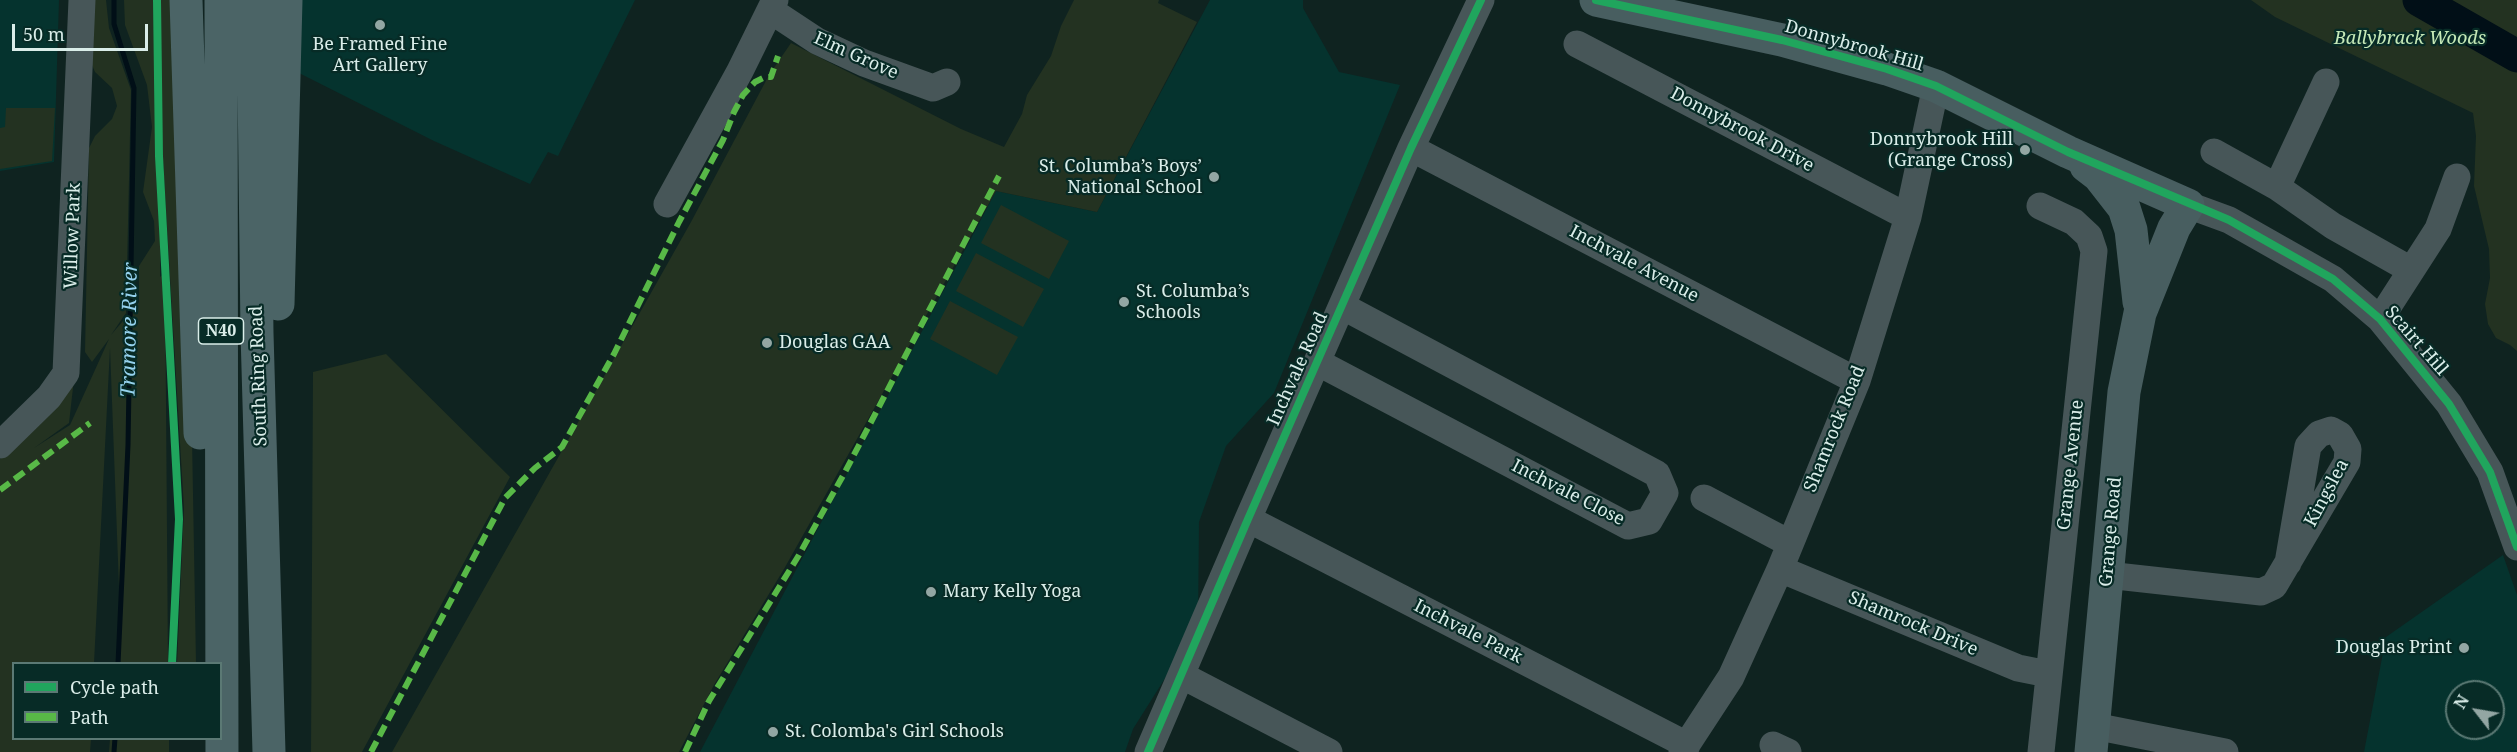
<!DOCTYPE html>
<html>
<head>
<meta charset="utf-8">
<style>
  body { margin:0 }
  #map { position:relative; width:2517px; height:752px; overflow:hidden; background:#0f2320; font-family:"Noto Serif",serif }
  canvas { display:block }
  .legend { position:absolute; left:12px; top:662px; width:210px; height:78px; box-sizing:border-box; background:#072b26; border:2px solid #5b7974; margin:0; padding:8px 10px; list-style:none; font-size:18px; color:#daede9 }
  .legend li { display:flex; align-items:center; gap:12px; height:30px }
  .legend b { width:30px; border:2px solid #5b7974 }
  .north { position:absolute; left:2445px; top:680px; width:60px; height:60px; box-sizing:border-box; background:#072b26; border:2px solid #5b7974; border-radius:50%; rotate:301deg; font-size:16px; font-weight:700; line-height:24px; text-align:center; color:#daede9 }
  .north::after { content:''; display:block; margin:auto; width:21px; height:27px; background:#93a6a3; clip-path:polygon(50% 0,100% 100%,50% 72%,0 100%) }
  .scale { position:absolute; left:12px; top:24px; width:136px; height:27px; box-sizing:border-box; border:3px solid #daede9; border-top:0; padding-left:8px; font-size:18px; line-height:21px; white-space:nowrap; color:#daede9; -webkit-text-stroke:4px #072b26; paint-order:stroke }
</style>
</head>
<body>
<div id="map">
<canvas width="2517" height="752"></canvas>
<ul class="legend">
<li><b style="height:8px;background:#20a55d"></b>Cycle path</li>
<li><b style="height:8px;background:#58b947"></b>Path</li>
</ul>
<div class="north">N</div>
<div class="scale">50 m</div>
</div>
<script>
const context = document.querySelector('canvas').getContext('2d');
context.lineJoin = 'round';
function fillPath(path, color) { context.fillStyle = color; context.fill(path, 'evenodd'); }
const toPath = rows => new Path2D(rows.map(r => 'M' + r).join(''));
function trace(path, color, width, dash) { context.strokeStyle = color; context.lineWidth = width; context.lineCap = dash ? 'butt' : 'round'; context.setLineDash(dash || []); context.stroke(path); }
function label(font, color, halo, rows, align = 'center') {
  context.font = font + ' "Noto Serif",serif'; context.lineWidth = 4.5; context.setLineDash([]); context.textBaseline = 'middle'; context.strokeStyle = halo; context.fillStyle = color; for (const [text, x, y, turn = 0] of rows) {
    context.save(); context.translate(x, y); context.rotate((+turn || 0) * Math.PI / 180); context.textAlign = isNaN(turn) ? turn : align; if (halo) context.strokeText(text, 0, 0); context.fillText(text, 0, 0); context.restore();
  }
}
fillPath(toPath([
  [0,0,59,0,54,162,0,171],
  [300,0,635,0,558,156,548,152,530,184,434,141,299,73],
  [1210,0,1303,0,1303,8,1339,72,1400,85,1274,393,1226,446,1199,522,1198,626,1133,729,1125,752,700,752,996,191,1097,212],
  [2503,555,2517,595,2517,752,2364,752,2386,637],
  [2457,692,2493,692,2493,728,2457,728]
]), '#05332e');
fillPath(toPath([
  [92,0,106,0,109,28,131,90,126,313,111,335,139,302,139,266,155,241,154,221,143,192,152,127,147,85,125,25,124,0,174,0,192,437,196,663,177,663,184,509,160,110,160,277,165,272,168,663,116,663,120,614,110,348,94,663,14,664,14,738,91,739,90,752,0,752,0,459,24,438,74,379,69,423,34,448,70,425,109,339,92,362,85,352,89,148,95,136,112,119,117,106,112,88,95,72,90,60],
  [1074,0,1159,0,1158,3,1197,22,1097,212,996,191,784,569,714,685,679,752,392,752,691,222,769,75,791,43,961,129,1004,147,1022,114,1027,95,1051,56,1061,26],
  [2251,0,2517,0,2517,351,2510,345,2496,338,2488,324,2485,304,2490,278,2489,249,2474,186,2476,136,2473,113,2275,17],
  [6,108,55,108,52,161,0,169,0,128,5,127],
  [1001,205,1069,241,1049,279,981,243],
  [976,253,1044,289,1023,327,956,291],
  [950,301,1018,337,997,375,930,339],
  [386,354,510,477,362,752,311,752,313,372],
  [110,739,169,739,169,752,109,752]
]), '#233221');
trace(toPath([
  [114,0,114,24,134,88,128,445,118,664],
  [114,752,115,738]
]), '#010f17', 5);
trace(toPath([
  [2419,0,2517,56]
]), '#010f17', 33);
trace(toPath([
  [770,10,817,41,864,63,933,88,947,82],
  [1577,44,1908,217],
  [1411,148,1857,381],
  [2214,152,2277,187,2333,226,2411,270],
  [2277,187,2326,82],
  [667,204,740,71,775,0],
  [2188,205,2229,220,2333,279,2380,319,2449,404,2490,472,2517,547],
  [2040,206,2074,222,2089,236,2094,251,2041,752],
  [2380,319,2438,229,2457,177],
  [1317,362,1628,526,1649,521,1665,493,1657,474,1342,306],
  [0,445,49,397,66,373,82,0],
  [1704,498,1789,543],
  [1248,519,1687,745],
  [1780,569,2018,668,2048,674],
  [2107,575,2261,592,2274,586,2347,462,2348,449,2340,435,2331,430,2319,434,2308,446,2288,563],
  [1181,675,1329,752],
  [2094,726,2225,752],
  [1773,745,1788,752],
  [1148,752,1248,519,1411,148,1481,0],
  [1682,752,1731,677,1780,569,1857,381,1908,217,1936,86]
]), '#475658', 27);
trace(toPath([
  [1596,0,1782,40,1887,69,1936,86,2068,152,2188,205,2174,228,2140,313,2124,392,2091,752],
  [2086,166,2099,176,2124,208,2131,230,2139,302]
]), '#485e60', 33);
trace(toPath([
  [186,0,200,433],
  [221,0,222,752],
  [253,0,257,333,269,752],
  [278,304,286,0]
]), '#4b6466', 33);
trace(toPath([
  [0,490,90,423],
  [371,752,505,498,535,468,562,447,614,354,679,222,723,140,734,112,743,95,755,82,765,77,771,77,778,56],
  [685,752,709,701,799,555,845,472,999,176]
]), '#58b947', 6, [12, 6]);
trace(toPath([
  [157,0,159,156,179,519,172,664],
  [1596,0,1782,40,1887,69,1936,86,2068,152,2229,220,2333,279,2380,319,2449,404,2490,472,2517,547],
  [1148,752,1248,519,1411,148,1481,0]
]), '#20a55d', 8);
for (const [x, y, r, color] of [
  [380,25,6,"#93a6a3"],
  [2025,150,6,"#93a6a3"],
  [1214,177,6,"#93a6a3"],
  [1124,302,6,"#93a6a3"],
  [767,343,6,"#93a6a3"],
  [931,592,6,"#93a6a3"],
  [2464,648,6,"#93a6a3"],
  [773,732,6,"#93a6a3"]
]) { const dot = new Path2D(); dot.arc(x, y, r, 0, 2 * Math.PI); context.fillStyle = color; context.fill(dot); trace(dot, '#072b26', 2); }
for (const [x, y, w] of [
  [221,331,45]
]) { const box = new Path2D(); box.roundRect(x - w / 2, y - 13, w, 26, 4.5); context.fillStyle = '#072b26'; context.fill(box); trace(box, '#daede9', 1.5); }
label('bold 16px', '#daede9', null, [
  ["N40",221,331]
]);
label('italic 18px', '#c6e9b8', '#072b26', [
  ["Ballybrack Woods",2410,39]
]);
label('18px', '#daede9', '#072b26', [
  ["Be Framed Fine",380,45,"center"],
  ["Art Gallery",380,66,"center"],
  ["Donnybrook Hill",2013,140,"right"],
  ["(Grange Cross)",2013,161,"right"],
  ["St. Columba’s Boys’",1202,167,"right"],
  ["National School",1202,188,"right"],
  ["St. Columba’s",1136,292],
  ["Schools",1136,313],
  ["Douglas GAA",779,343],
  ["Mary Kelly Yoga",943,592],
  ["Douglas Print",2452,648,"right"],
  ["St. Colomba's Girl Schools",785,732]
], 'left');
label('18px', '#daede9', '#072b26', [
  ["Donnybrook Hill",1854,46,16],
  ["Elm Grove",856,56,24],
  ["Donnybrook Drive",1742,130,28],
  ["Willow Park",73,236,-88],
  ["Inchvale Avenue",1634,264,28],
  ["Scairt Hill",2416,341,49],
  ["Inchvale Road",1298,369,-66],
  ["South Ring Road",259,376,-92],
  ["Shamrock Road",1835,429,-68],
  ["Grange Avenue",2071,465,-84],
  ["Inchvale Close",1568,493,27],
  ["Kingslea",2327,493,-62],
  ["Grange Road",2111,532,-85],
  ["Shamrock Drive",1913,624,23],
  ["Inchvale Park",1468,632,27]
]);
label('italic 20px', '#95d2ee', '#072b26', [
  ["Tramore River",130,330,-89]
]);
</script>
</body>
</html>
